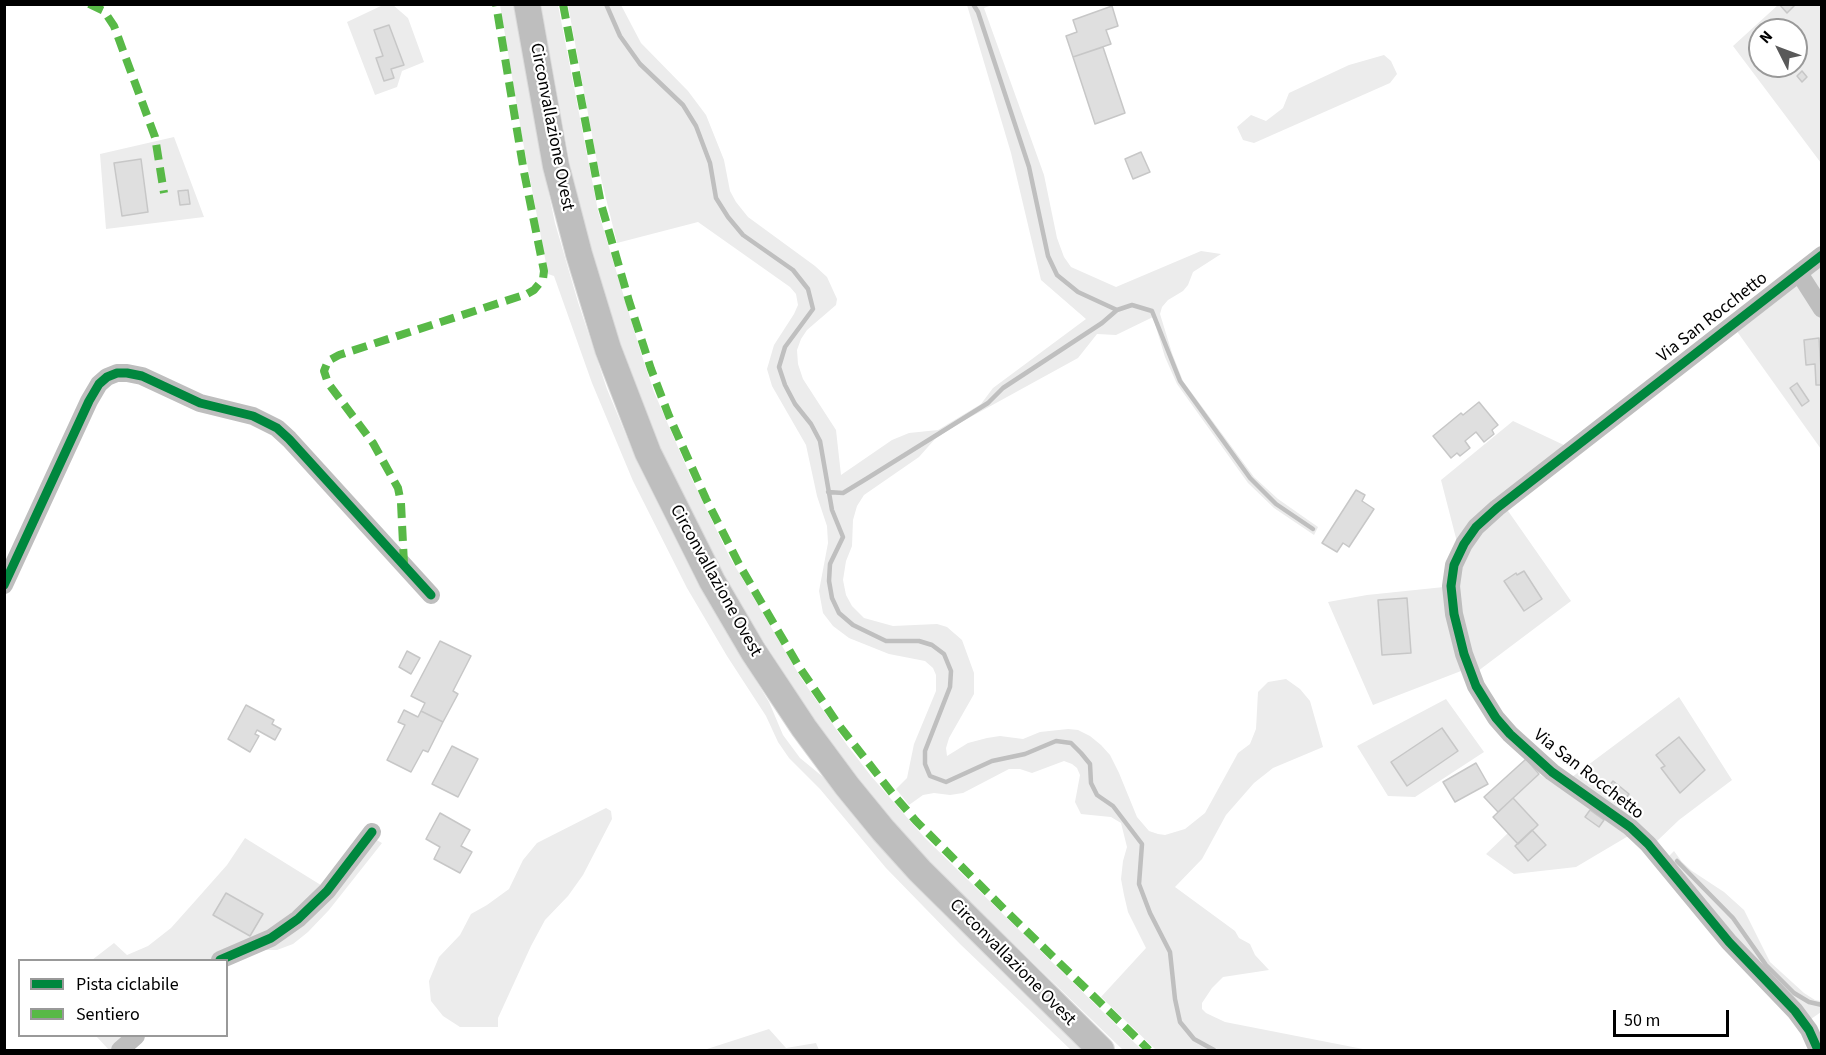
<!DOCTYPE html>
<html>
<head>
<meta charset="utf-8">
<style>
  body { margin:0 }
  #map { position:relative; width:1826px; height:1055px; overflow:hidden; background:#fff; font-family:"Source Sans 3",sans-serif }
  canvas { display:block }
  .frame { position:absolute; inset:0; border:6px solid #000; pointer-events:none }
  .legend { position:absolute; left:18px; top:959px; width:210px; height:78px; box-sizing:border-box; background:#fff; border:2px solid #999; margin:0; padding:8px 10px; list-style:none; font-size:18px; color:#000 }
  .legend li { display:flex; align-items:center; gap:12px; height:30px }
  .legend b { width:30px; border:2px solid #999 }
  .north { position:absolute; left:1748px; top:18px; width:60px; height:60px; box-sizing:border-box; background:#fff; border:2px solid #999; border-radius:50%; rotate:312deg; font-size:16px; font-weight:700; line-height:24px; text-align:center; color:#000 }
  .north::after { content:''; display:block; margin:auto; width:21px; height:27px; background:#595959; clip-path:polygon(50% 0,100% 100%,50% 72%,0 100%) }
  .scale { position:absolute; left:1613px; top:1010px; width:116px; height:27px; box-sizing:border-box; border:3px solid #000; border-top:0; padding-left:8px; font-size:18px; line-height:21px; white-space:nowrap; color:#000; -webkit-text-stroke:4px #fff; paint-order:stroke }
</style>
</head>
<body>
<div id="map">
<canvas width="1826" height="1055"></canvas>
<div class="frame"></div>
<ul class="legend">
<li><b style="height:8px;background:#00873e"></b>Pista ciclabile</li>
<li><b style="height:8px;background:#58b947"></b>Sentiero</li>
</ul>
<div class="north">N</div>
<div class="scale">50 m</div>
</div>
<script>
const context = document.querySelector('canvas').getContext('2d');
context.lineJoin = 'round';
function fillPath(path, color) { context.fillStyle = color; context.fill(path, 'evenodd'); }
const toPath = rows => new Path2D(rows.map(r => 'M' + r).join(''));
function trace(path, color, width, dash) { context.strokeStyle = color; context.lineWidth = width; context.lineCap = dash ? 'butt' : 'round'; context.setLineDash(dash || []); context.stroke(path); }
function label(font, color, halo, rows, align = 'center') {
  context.font = font + ' "Source Sans 3",sans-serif'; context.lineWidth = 4.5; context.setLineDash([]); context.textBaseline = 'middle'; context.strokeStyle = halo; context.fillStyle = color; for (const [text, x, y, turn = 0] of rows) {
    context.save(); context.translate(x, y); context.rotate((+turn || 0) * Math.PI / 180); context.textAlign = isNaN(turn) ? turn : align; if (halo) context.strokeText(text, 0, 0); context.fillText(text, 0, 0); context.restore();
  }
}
fillPath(toPath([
  [383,5,393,5,408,18,424,62,402,71,397,87,375,95,347,22],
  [500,5,514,5,545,175,555,223,578,302,607,389,638,464,697,582,769,702,783,735,800,758,828,781,889,855,939,909,1084,1050,1071,1050,960,944,886,868,820,789,789,758,778,742,766,716,727,656,687,588,633,481,592,383,554,276,548,274,523,142],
  [541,5,558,5,598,211,641,353,654,392,690,475,729,556,801,678,847,745,871,776,924,837,1142,1050,1123,1050,936,869,893,823,826,738,751,622,717,564,665,460,621,347,605,300,575,192],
  [568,5,621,5,641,43,688,91,706,115,724,160,730,191,736,202,748,217,815,266,827,277,837,299,836,305,807,330,801,339,797,350,798,364,803,379,836,430,841,475,892,440,909,433,938,430,981,404,993,388,1086,319,1041,280,1011,153,967,5,992,5,984,8,1044,175,1057,238,1064,257,1071,267,1116,287,1201,251,1221,254,1193,272,1188,285,1183,291,1168,300,1162,307,1160,314,1172,353,1183,381,1254,477,1278,499,1318,527,1314,535,1274,508,1248,483,1177,384,1165,357,1153,317,1116,335,1097,334,1078,358,956,425,935,439,919,457,864,495,857,506,853,520,852,546,846,561,843,580,846,595,852,606,864,618,893,626,937,624,947,627,962,640,974,673,974,694,949,738,946,748,947,756,968,743,987,738,1000,736,1023,739,1040,732,1068,729,1078,730,1090,736,1101,745,1110,755,1119,773,1137,817,1149,831,1158,834,1165,835,1185,829,1205,813,1238,753,1250,744,1256,729,1258,692,1268,682,1286,679,1300,689,1310,701,1323,747,1273,768,1254,783,1226,815,1202,859,1175,887,1235,931,1239,938,1250,944,1255,955,1269,970,1223,977,1212,988,1202,1003,1202,1009,1206,1013,1225,1022,1368,1050,1156,1050,1101,997,1146,948,1128,912,1124,895,1121,879,1123,861,1127,847,1121,823,1111,817,1081,814,1075,802,1080,775,1077,768,1072,764,1064,761,1032,773,1020,769,1009,769,963,793,950,795,934,793,923,795,909,805,896,789,907,778,914,744,936,691,936,675,933,668,925,661,889,654,849,638,833,626,823,613,819,591,828,543,827,526,817,496,806,445,772,386,767,369,774,345,794,314,798,305,796,294,790,287,698,222,617,243,597,162],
  [1778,5,1821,5,1821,163,1733,46],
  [1760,30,1796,30,1796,66,1760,66],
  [1384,55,1391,61,1397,74,1390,83,1254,143,1243,140,1237,127,1251,115,1266,121,1283,108,1289,93,1349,65],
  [174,137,204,217,106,229,100,154],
  [1821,263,1821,449,1736,330],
  [1513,421,1566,446,1457,542,1441,480],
  [1506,508,1571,601,1478,671,1461,615,1459,577,1471,543],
  [1444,587,1449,630,1461,671,1373,705,1328,602,1367,595],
  [1679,697,1732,780,1679,820,1656,842,1572,777],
  [1446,699,1484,752,1415,797,1388,796,1357,746],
  [1539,774,1630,835,1576,867,1514,874,1486,854,1508,833,1518,844,1515,847,1528,861,1546,845,1532,830,1537,825,1513,798],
  [606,808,611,811,612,819,583,875,568,896,545,920,531,946,498,1018,498,1027,460,1027,443,1016,431,1001,429,981,439,957,460,935,471,914,487,905,509,889,523,860,537,843],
  [245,838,324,887,304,910,212,960,92,960,114,943,127,955,148,946,171,928,196,900,227,865],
  [373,838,382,843,329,910,308,932,293,944,277,950,257,950],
  [1674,851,1682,862,1692,871,1724,892,1744,910,1770,962,1804,993,1815,1000,1821,1001,1821,1012,1811,1019,1750,955,1668,857],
  [769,1029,786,1048,816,1043,819,1050,704,1050],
  [96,1036,129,1036,114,1050,109,1050]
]), '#ececec');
trace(toPath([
  [606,4,620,36,640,64,683,105,696,126,710,163,716,198,728,217,743,235,793,270,808,289,813,309,785,347,779,367,785,385,795,404,811,424,820,441,832,510,843,537,830,564,829,581,832,598,839,613,853,625,886,641,919,641,932,645,944,654,951,671,950,687,925,751,925,764,930,776,946,782,992,761,1025,754,1056,741,1071,743,1081,753,1090,764,1091,783,1097,795,1113,806,1142,844,1139,884,1150,913,1170,952,1175,999,1180,1022,1194,1039,1214,1050],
  [973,4,978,12,1029,167,1048,256,1057,275,1078,292,1117,310],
  [828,492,843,493,866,479,988,403,1003,388,1102,323,1117,310,1132,305,1152,311,1180,381,1250,478,1276,504,1313,529],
  [1677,861,1733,918,1766,965,1794,993,1809,1002,1822,1005]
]), '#bfbfbf', 4.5);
const building = toPath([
  [1779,4,1794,4,1795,5,1787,13,1779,4],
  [1112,6,1118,26,1106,30,1111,44,1073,57,1066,36,1077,32,1073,20,1112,6],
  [389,25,404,65,391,69,394,78,384,81,376,58,383,56,374,30,389,25],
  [1103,47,1125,113,1095,124,1073,57,1103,47],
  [1802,71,1807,77,1802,82,1797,76,1802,71],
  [1141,152,1150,172,1133,179,1125,159,1141,152],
  [141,159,148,212,122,216,114,163,141,159],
  [188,190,190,204,180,205,178,191,188,190],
  [1819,338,1822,385,1816,385,1815,364,1806,365,1804,340,1819,338],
  [1797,383,1809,401,1802,406,1790,388,1797,383],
  [1479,402,1498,425,1492,430,1494,434,1484,442,1476,432,1465,441,1470,448,1460,456,1457,453,1451,458,1433,436,1461,413,1463,415,1479,402],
  [1356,490,1365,495,1362,501,1374,509,1349,547,1343,543,1337,552,1322,543,1356,490],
  [1524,571,1542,599,1524,611,1504,581,1516,573,1517,575,1524,571],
  [1407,598,1411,653,1382,655,1378,600,1407,598],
  [440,641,471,656,453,691,458,694,443,722,421,711,425,703,411,696,440,641],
  [407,651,420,658,411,674,399,667,407,651],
  [246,705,274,720,272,724,281,729,275,740,257,730,255,734,259,736,250,752,228,739,246,705],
  [404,710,418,717,421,711,443,722,428,752,423,750,411,772,387,760,405,725,398,722,404,710],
  [1442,728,1458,751,1407,786,1391,762,1442,728],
  [1679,737,1705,770,1680,793,1661,768,1665,766,1656,755,1679,737],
  [452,746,478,759,458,797,432,784,452,746],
  [1526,759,1539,774,1498,812,1484,797,1526,759],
  [1476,763,1488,784,1455,802,1443,782,1476,763],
  [1613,781,1629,794,1620,806,1603,793,1613,781],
  [1513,798,1538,825,1518,844,1493,817,1513,798],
  [1590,810,1604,820,1599,827,1585,817,1590,810],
  [440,813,470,830,461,846,472,852,460,873,434,859,440,847,426,839,440,813],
  [1532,830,1546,845,1528,861,1515,846,1532,830],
  [226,893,263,914,250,936,213,915,226,893]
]);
fillPath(building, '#dfdfdf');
trace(building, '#c7c7c7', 1.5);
const highway = toPath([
  [527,4,556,166,579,254,608,349,648,453,712,581,753,651,804,728,847,786,883,830,920,871,1101,1050]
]);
trace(highway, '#dbdbdb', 28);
trace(toPath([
  [1799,273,1822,309],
  [4,585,89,401,99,384,107,377,117,373,127,373,142,376,200,403,253,416,277,428,289,439,431,595],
  [220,960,271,938,298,919,327,891,372,832],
  [120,1050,136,1036],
  [1818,1050,1809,1030,1795,1011,1729,942,1648,844,1630,827,1552,772,1510,734,1496,718,1476,686,1464,654,1454,614,1451,586,1454,565,1464,544,1476,527,1497,508,1822,255]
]), '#bebebe', 18);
trace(highway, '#bebebe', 26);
trace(toPath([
  [89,4,104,11,114,26,155,137,164,193],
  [563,4,601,204,629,301,651,369,669,416,706,499,740,566,798,665,838,724,892,793,916,821,1008,913,1149,1050],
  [404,564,401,503,398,488,373,443,328,383,324,371,328,361,339,355,527,294,534,290,543,279,544,271,524,172,496,4]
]), '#58b947', 8, [15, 8]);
trace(toPath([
  [4,585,89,401,99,384,107,377,117,373,127,373,142,376,200,403,253,416,277,428,289,439,431,595],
  [220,960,271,938,298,919,327,891,372,832],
  [1818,1050,1809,1030,1795,1011,1729,942,1648,844,1630,827,1552,772,1510,734,1496,718,1476,686,1464,654,1454,614,1451,586,1454,565,1464,544,1476,527,1497,508,1822,255]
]), '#00873e', 9);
label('18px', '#000', '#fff', [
  ["Circonvallazione Ovest",551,127,79],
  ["Via San Rocchetto",1713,318,-38],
  ["Circonvallazione Ovest",715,581,61],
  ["Via San Rocchetto",1588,775,38],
  ["Circonvallazione Ovest",1012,963,45]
]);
</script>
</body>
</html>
